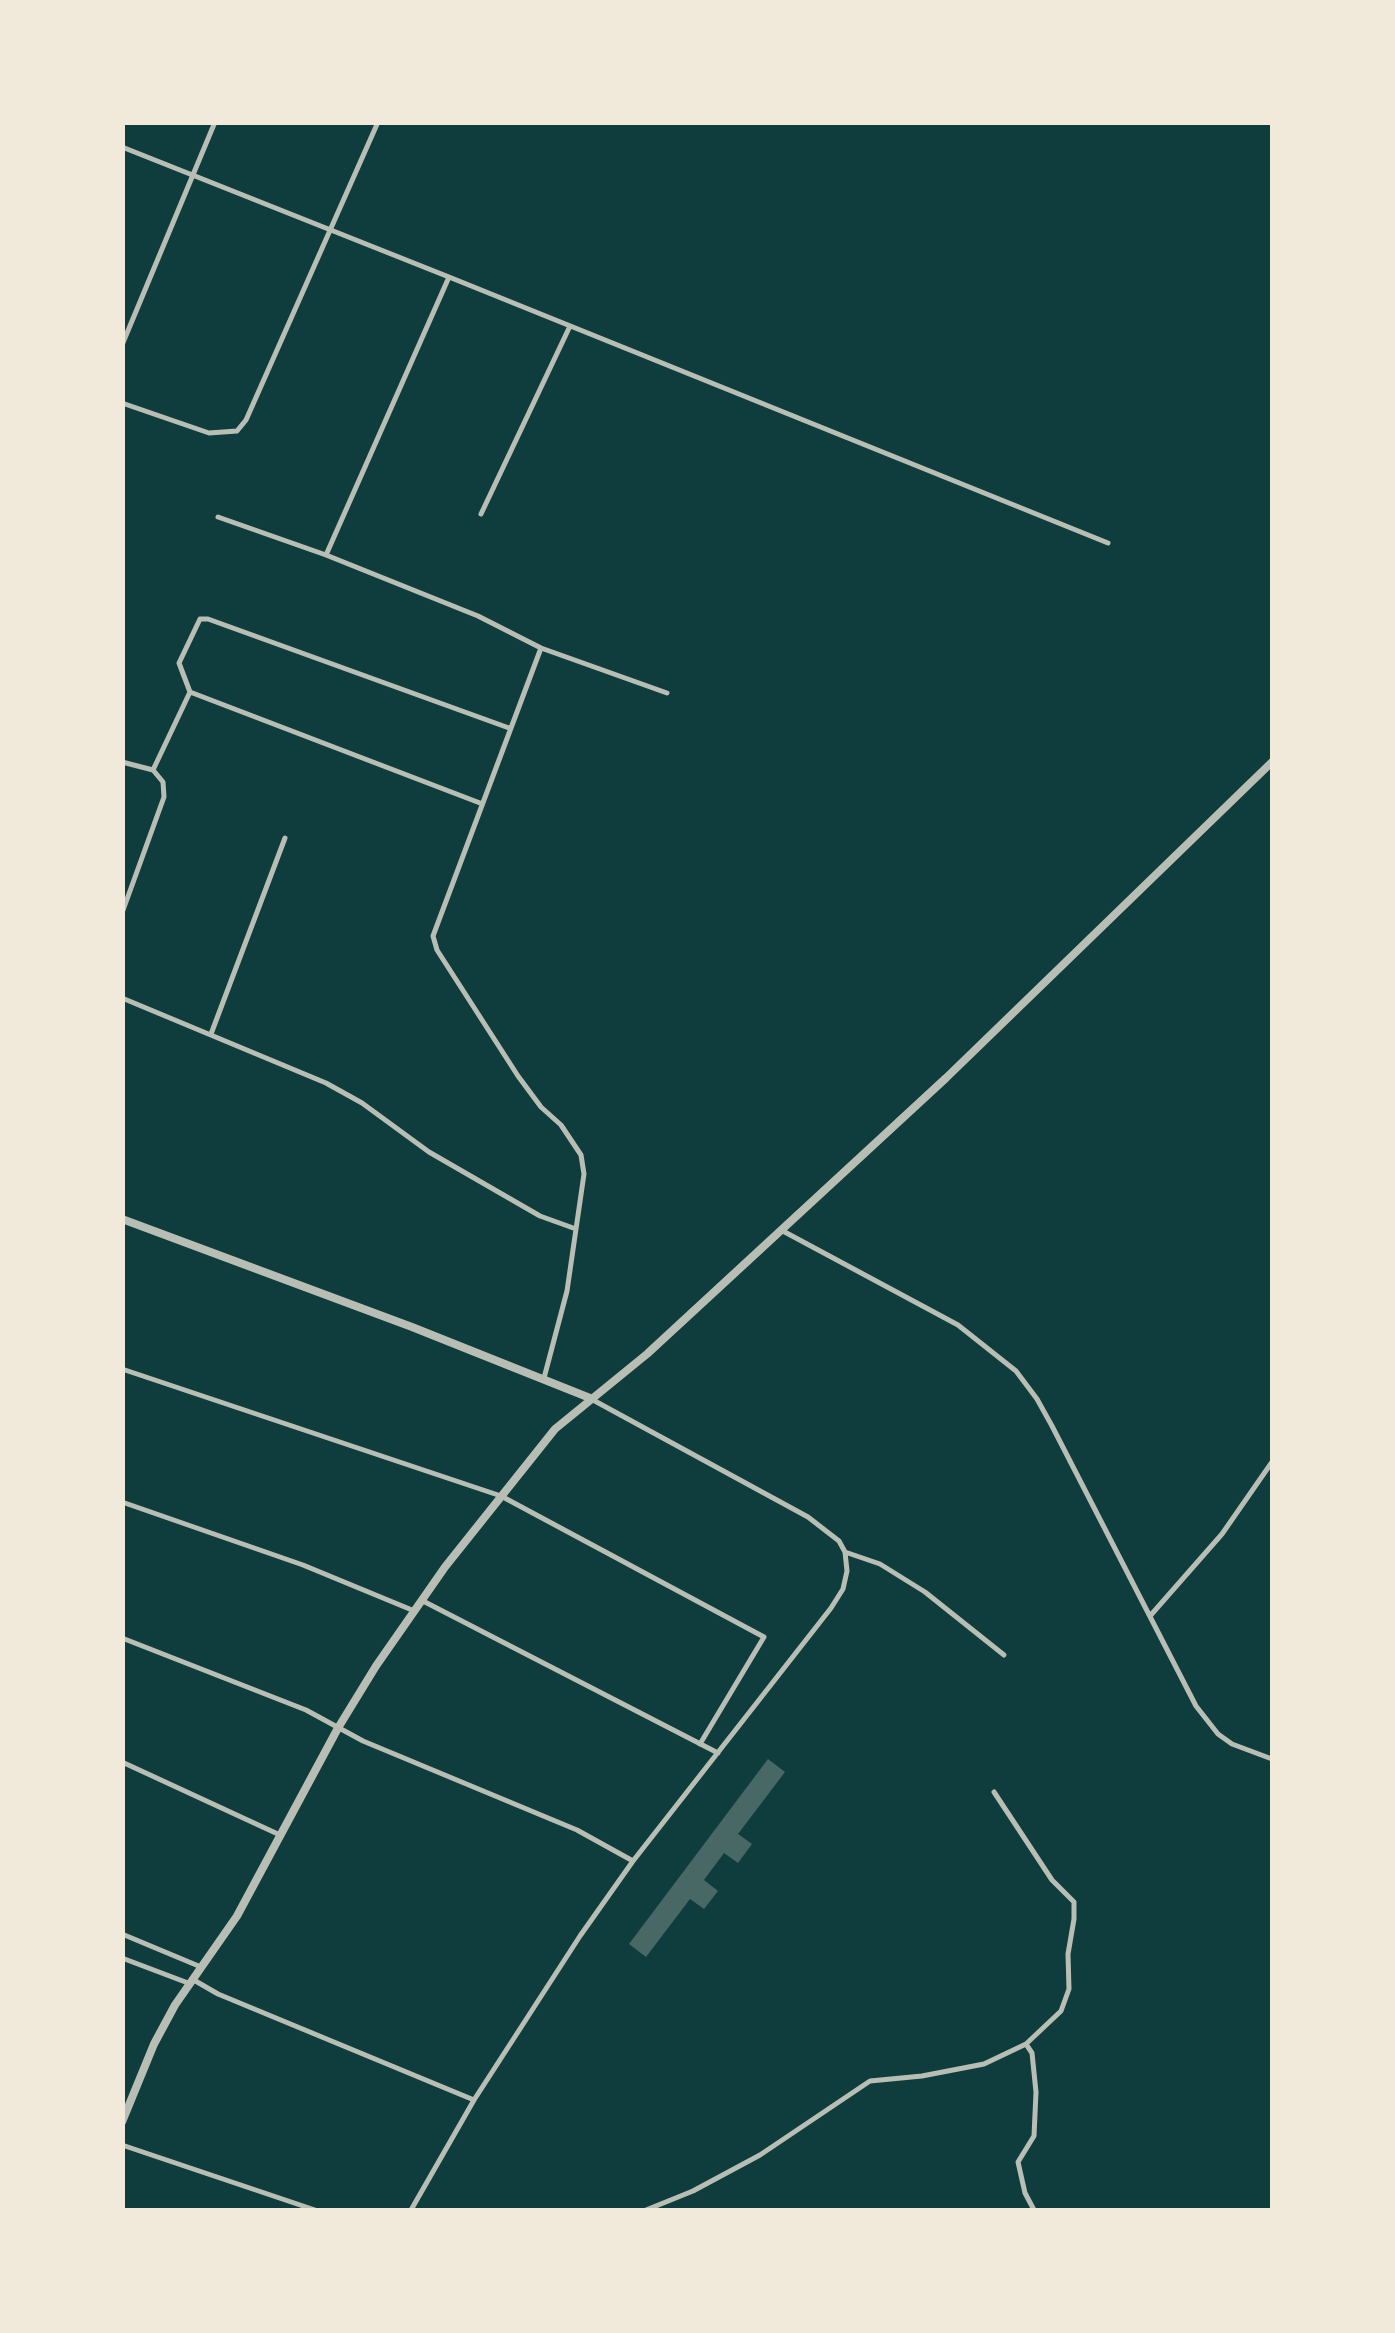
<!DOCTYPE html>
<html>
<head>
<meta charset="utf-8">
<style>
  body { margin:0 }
  #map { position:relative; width:1395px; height:2333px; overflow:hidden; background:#0f3d3e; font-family:Montserrat,sans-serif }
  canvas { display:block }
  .frame { position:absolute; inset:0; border:125px solid #f1e9da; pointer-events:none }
</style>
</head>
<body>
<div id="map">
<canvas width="1395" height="2333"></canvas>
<div class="frame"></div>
</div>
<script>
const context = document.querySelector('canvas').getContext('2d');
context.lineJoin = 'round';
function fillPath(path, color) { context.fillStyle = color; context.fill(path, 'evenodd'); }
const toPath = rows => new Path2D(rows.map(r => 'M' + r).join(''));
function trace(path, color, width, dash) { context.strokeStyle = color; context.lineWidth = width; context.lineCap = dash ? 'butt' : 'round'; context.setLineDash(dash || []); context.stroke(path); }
fillPath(toPath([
  [768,1759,785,1772,738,1834,752,1844,738,1863,724,1853,704,1880,718,1891,704,1909,690,1899,646,1957,629,1944]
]), '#486865');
trace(toPath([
  [122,147,449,277,326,555],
  [449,277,1108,543],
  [122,345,215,122],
  [122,403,209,433,237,431,246,420,378,122],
  [481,514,570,326],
  [218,517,326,555,478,616,541,648,667,693],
  [541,648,433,936,437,950,518,1076,541,1107,561,1125,581,1155,584,1174,567,1291,544,1378],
  [190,692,480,803],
  [122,762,153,770],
  [122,913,164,797,163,782,153,770,190,692,179,663,200,619,208,619,509,728],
  [122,998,326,1083,362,1103,429,1152,540,1216,576,1229],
  [211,1034,285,838],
  [781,1230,958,1325,1016,1371,1037,1399,1052,1426,1196,1706,1218,1734,1232,1744,1272,1759],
  [122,1369,501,1496,764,1637,700,1744],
  [122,1502,303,1565,412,1610],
  [845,1552,880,1564,925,1592,1004,1655],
  [423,1601,718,1753],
  [1150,1616,1222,1534,1272,1462],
  [122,1638,306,1710,363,1741,577,1830,633,1861],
  [122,1762,280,1835],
  [122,1934,201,1967],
  [122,1958,188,1983],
  [192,1979,218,1994,474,2100],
  [1026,2044,1032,2053,1036,2092,1034,2136,1018,2162,1025,2193,1034,2210],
  [122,2145,315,2210],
  [411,2210,474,2100,580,1936,633,1861,831,1608,843,1589,847,1571,845,1552,839,1541,808,1517,593,1400],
  [646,2210,693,2191,760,2155,870,2081,922,2076,984,2064,1026,2044,1061,2011,1069,1989,1068,1954,1074,1919,1074,1902,1052,1880,994,1792]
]), '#b8beb3', 5);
trace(toPath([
  [122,1219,412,1327,590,1398],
  [122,2122,154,2044,175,2005,237,1916,338,1728,376,1666,445,1567,555,1429,647,1354,946,1078,1272,762]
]), '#b8beb3', 8);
</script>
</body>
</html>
